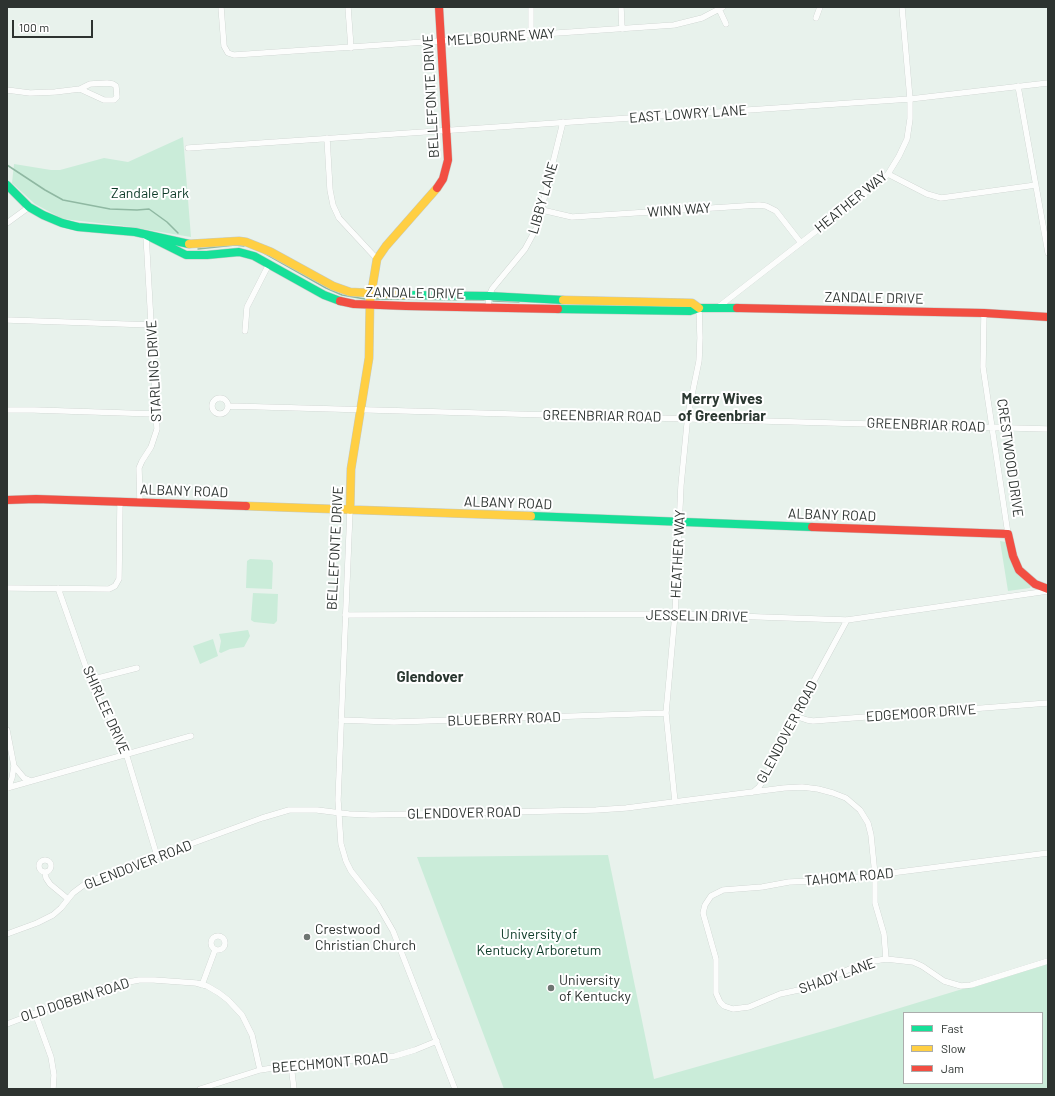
<!DOCTYPE html>
<html>
<head>
<meta charset="utf-8">
<style>
  body { margin:0 }
  #map { position:relative; width:1055px; height:1096px; overflow:hidden; background:#e8f2ec; font-family:Barlow,sans-serif }
  canvas { display:block }
  .frame { position:absolute; inset:0; border:8px solid #2d3330; pointer-events:none }
  .legend { position:absolute; left:903px; top:1012px; width:140px; height:72px; box-sizing:border-box; background:#fff; border:1px solid #abadac; margin:0; padding:5px 7px; list-style:none; font-size:12px; color:#2d3330 }
  .legend li { display:flex; align-items:center; gap:8px; height:20px }
  .legend b { width:20px; border:1px solid #abadac }
  .scale { position:absolute; left:12px; top:20px; width:81px; height:18px; box-sizing:border-box; border:2px solid #2d3330; border-top:0; padding-left:5px; font-size:12px; line-height:14px; white-space:nowrap; color:#2d3330; -webkit-text-stroke:3px #fff; paint-order:stroke }
</style>
</head>
<body>
<div id="map">
<canvas width="1055" height="1096"></canvas>
<div class="frame"></div>
<ul class="legend">
<li><b style="height:5px;background:#16e098"></b>Fast</li>
<li><b style="height:5px;background:#ffcf43"></b>Slow</li>
<li><b style="height:5px;background:#f24e42"></b>Jam</li>
</ul>
<div class="scale">100 m</div>
</div>
<script>
const context = document.querySelector('canvas').getContext('2d');
context.lineJoin = 'round';
function fillPath(path, color) { context.fillStyle = color; context.fill(path, 'evenodd'); }
const toPath = rows => new Path2D(rows.map(r => 'M' + r).join(''));
function trace(path, color, width, dash) { context.strokeStyle = color; context.lineWidth = width; context.lineCap = dash ? 'butt' : 'round'; context.setLineDash(dash || []); context.stroke(path); }
function label(font, color, halo, rows, align = 'center') {
  context.font = font + ' Barlow,sans-serif'; context.lineWidth = 4; context.setLineDash([]); context.textBaseline = 'middle'; context.strokeStyle = halo; context.fillStyle = color; for (const [text, x, y, turn = 0] of rows) {
    context.save(); context.translate(x, y); context.rotate((+turn || 0) * Math.PI / 180); context.textAlign = isNaN(turn) ? turn : align; if (halo) context.strokeText(text, 0, 0); context.fillText(text, 0, 0); context.restore();
  }
}
fillPath(toPath([
  [183,137,191,237,125,226,63,219,35,204,12,183,14,164,51,170,60,170,104,158,128,162],
  [1000,541,1006,542,1013,566,1018,575,1031,586,1030,588,1008,591],
  [250,559,271,560,273,563,272,589,246,588,247,561],
  [253,593,278,594,277,621,274,624,254,622,251,620],
  [248,630,250,636,244,647,230,649,221,653,219,652,221,641,219,634],
  [213,639,218,656,200,664,193,646],
  [608,855,654,1079,834,1028,1048,963,1048,1089,504,1089,417,857],
  [904,1013,1042,1013,1042,1083,904,1083]
]), '#caecd9');
trace(toPath([
  [7,165,45,190,63,200,110,209,137,210,149,209,167,222,178,233],
  [198,249,235,245,244,246],
  [264,253,326,288,342,295,365,299],
  [376,299,484,300],
  [493,301,519,302]
]), '#8fb8a2', 1.5);
const street = toPath([
  [221,7,224,46,228,53,234,55,674,25,702,18,723,7],
  [348,7,351,48],
  [531,7,531,35],
  [621,7,622,29],
  [719,9,726,24],
  [816,18,820,7],
  [1018,86,1048,253],
  [7,90,30,93,55,92,80,89,90,84,107,83,113,84,116,86,117,97,114,100,104,100,80,89],
  [327,138,330,190,333,205,339,218,377,259],
  [188,148,910,99,1048,83],
  [888,174,927,194,941,198,1036,185],
  [542,210,572,217,759,205,766,206,776,211,801,243],
  [7,223,29,207],
  [488,308,489,296,492,289,525,249,537,227,563,122],
  [717,308,883,179,888,174,899,156,907,139,910,119,910,99,902,7],
  [984,313,983,367,1008,534],
  [7,320,152,325],
  [245,331,247,307,269,264],
  '212 406a8 8 0 1 1 16 0a8 8 0 1 1-16 0Z',
  [228,406,1048,429],
  [7,410,34,410,156,414],
  [140,502,139,468,142,461,151,447,157,429,146,235],
  [350,510,338,800,341,844,346,861,351,871,378,905,393,931,455,1089],
  [7,588,109,589,115,586,119,579,120,502],
  [58,588,95,693,116,727,122,740,157,856],
  [345,615,675,614,847,620,1048,591],
  [90,680,137,668],
  [795,716,807,720,813,721,1048,703],
  [341,720,394,722,666,713],
  [7,730,14,766,12,778,8,788],
  [14,766,24,778,31,781],
  [7,788,191,736],
  [753,792,759,787,765,778,795,716,847,620],
  [675,802,666,713,675,614,681,485,688,414,699,361,700,338,699,308],
  [1048,853,836,880,789,882,762,887,723,890,711,896,705,905,703,913,716,959,716,993,720,1002,724,1006,733,1009,749,1007,780,994,808,988,854,967,874,961,886,959,913,962,922,966,944,981,961,986,971,985,1048,961],
  '39 866a6 6 0 1 1 12 0a6 6 0 1 1-12 0Z',
  [45,872,46,878,50,884,68,899],
  [7,934,37,923,53,915,61,908,73,893,85,884,103,876,262,818,289,810,317,810,349,814,372,815,596,810,626,808,784,788,802,787,818,789,833,793,846,798,860,810,868,823,871,835,875,875,875,903,884,934,886,959],
  '211 943a7 7 0 1 1 14 0a7 7 0 1 1-14 0Z',
  [202,985,215,950],
  [35,1013,51,1057,54,1075,53,1089],
  [7,1024,99,989,118,984,139,980,154,980,196,983,207,986,219,993,228,1000,242,1015,252,1035,260,1070],
  [291,1065,294,1089],
  [200,1089,260,1070,313,1062,377,1059,395,1056,415,1050,437,1041]
]);
const fast = toPath([
  [7,185,29,207,43,215,62,223,78,227,135,232,189,244],
  [146,235,186,255,207,255,239,252,254,256,324,295,340,301],
  [407,295,489,296,563,300],
  [558,309,690,311,699,308,737,308],
  [531,516,812,527]
]);
const slow = toPath([
  [189,244,239,241,246,242,271,252,333,286,350,292,407,295],
  [563,300,692,303,699,308],
  [246,506,531,516],
  [350,510,351,469,369,358,370,301,377,259,386,246,437,188]
]);
const jam = toPath([
  [437,188,443,179,448,160,439,7],
  [340,301,354,304,406,306,558,309],
  [737,308,984,313,1048,317],
  [7,500,36,499,246,506],
  [812,527,1008,534,1013,556,1019,570,1035,584,1048,589]
]);
trace(street, '#c3cac6', 6);
trace(fast, '#c3cac6', 9);
trace(slow, '#c3cac6', 9);
trace(jam, '#c3cac6', 9);
trace(street, '#fcfdfc', 5.5);
trace(fast, '#16e098', 8);
trace(slow, '#ffcf43', 8);
trace(jam, '#f24e42', 8);
for (const [x, y, r, color] of [
  [307,937,4,"#6e7672"],
  [551,988,4,"#6e7672"]
]) { const dot = new Path2D(); dot.arc(x, y, r, 0, 2 * Math.PI); context.fillStyle = color; context.fill(dot); trace(dot, '#fff', 1.5); }
label('14px', '#2d3330', '#fff', [
  ["MELBOURNE WAY",501,37,-4],
  ["BELLEFONTE DRIVE",431,96,-93],
  ["EAST LOWRY LANE",688,114,-4],
  ["LIBBY LANE",543,198,-74],
  ["HEATHER WAY",851,202,-39],
  ["WINN WAY",679,210,-4],
  ["ZANDALE DRIVE",415,293,1],
  ["ZANDALE DRIVE",874,298,1],
  ["STARLING DRIVE",154,371,-93],
  ["GREENBRIAR ROAD",602,416,1],
  ["GREENBRIAR ROAD",926,425,2],
  ["CRESTWOOD DRIVE",1010,458,82],
  ["ALBANY ROAD",184,491,2],
  ["ALBANY ROAD",508,503,2],
  ["ALBANY ROAD",832,515,2],
  ["BELLEFONTE DRIVE",335,548,-87],
  ["HEATHER WAY",678,554,-87],
  ["JESSELIN DRIVE",697,616,1],
  ["SHIRLEE DRIVE",106,710,66],
  ["EDGEMOOR DRIVE",921,713,-4],
  ["BLUEBERRY ROAD",504,719,-2],
  ["GLENDOVER ROAD",787,732,-62],
  ["GLENDOVER ROAD",464,813,-1],
  ["GLENDOVER ROAD",138,865,-21],
  ["TAHOMA ROAD",849,877,-5],
  ["SHADY LANE",837,976,-20],
  ["OLD DOBBIN ROAD",75,1000,-18],
  ["BEECHMONT ROAD",330,1063,-5]
]);
label('14px', '#0c3a27', '#fff', [
  ["Zandale Park",150,193],
  ["University of",539,934],
  ["Kentucky Arboretum",539,950]
]);
label('14px', '#2d3330', '#fff', [
  ["Crestwood",315,929],
  ["Christian Church",315,945],
  ["University",559,980],
  ["of Kentucky",559,996]
], 'left');
label('bold 15px', '#2b3831', '#fff', [
  ["Merry Wives",722,399],
  ["of Greenbriar",722,416],
  ["Glendover",430,677]
]);
</script>
</body>
</html>
